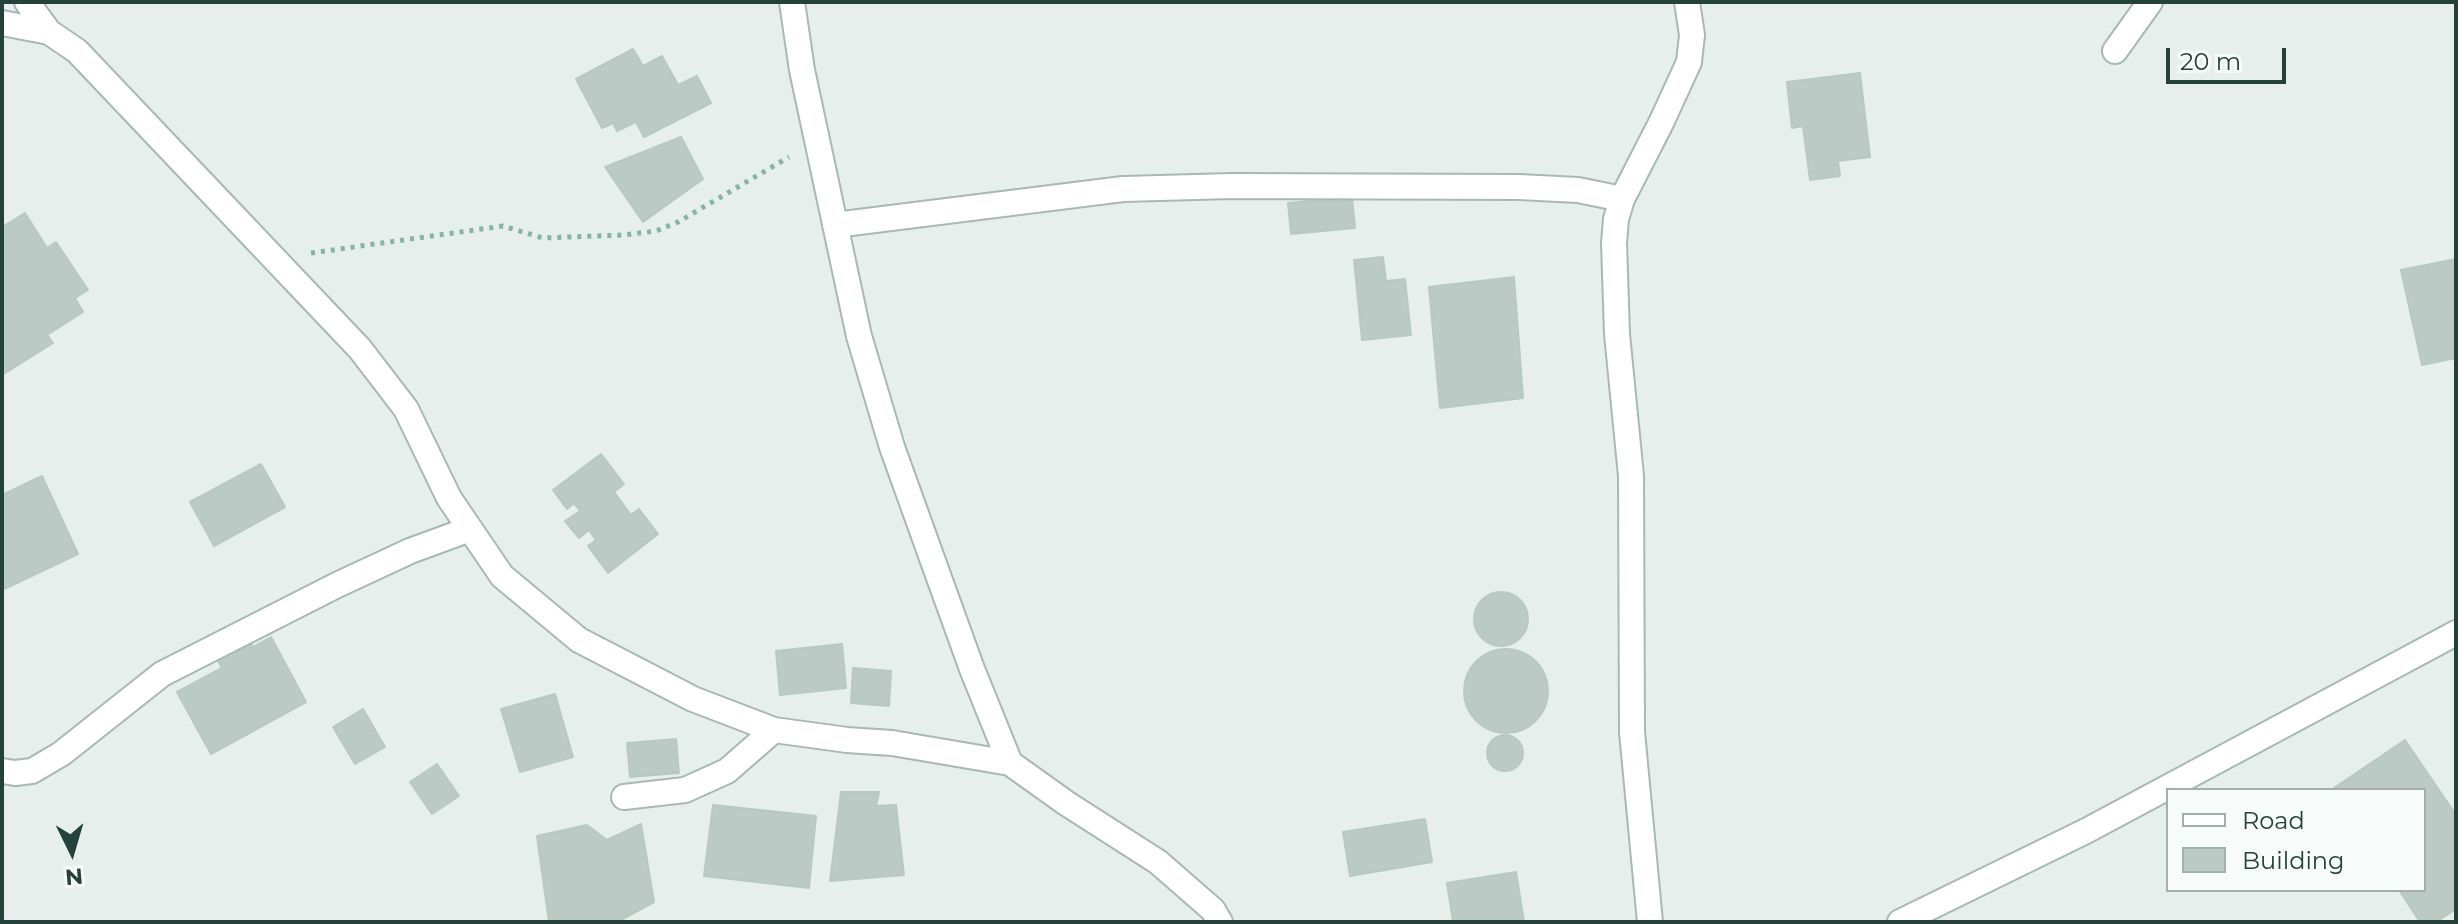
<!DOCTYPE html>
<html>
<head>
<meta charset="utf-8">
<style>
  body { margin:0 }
  #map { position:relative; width:2458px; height:924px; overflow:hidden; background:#e6efeb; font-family:Montserrat,sans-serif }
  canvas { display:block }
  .frame { position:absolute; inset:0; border:4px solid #24423a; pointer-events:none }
  .legend { position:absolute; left:2166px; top:788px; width:260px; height:104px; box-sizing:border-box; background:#f7fbf9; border:2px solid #a3b1ad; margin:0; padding:10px 14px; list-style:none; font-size:24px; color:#24423a }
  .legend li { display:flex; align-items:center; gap:16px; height:40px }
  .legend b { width:40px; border:2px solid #a3b1ad }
  .north { position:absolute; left:32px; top:812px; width:80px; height:80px; -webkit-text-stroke:6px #f7fbf9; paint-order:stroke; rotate:175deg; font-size:22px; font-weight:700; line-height:32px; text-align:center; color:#24423a }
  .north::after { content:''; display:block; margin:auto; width:28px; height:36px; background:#24423a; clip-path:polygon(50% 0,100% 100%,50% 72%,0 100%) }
  .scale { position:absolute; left:2166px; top:48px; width:120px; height:36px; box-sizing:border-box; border:4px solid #24423a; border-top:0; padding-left:10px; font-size:24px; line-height:28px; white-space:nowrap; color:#24423a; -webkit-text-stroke:6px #f7fbf9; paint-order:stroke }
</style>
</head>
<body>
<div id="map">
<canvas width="2458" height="924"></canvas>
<div class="frame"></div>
<ul class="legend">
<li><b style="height:10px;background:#fff"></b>Road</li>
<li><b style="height:22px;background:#bbcac4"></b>Building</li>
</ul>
<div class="north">N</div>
<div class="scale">20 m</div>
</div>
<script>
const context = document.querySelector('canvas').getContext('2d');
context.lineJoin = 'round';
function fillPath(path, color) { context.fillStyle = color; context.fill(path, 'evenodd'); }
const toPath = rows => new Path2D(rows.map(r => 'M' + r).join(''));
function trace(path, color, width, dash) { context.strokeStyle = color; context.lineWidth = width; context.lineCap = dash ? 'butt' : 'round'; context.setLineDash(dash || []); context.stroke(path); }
const building = toPath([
  [633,49,643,66,662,56,678,85,697,76,711,103,644,137,636,122,617,131,613,123,602,128,576,79,633,49],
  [1860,73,1870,157,1838,161,1840,176,1810,180,1803,126,1792,128,1787,82,1860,73],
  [681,137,703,179,643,222,605,167,681,137],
  [1352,197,1355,228,1291,234,1288,203,1352,197],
  [25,213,47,248,56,242,88,290,75,298,83,312,47,335,53,343,2,375,2,227,25,213],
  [1383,257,1386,281,1405,279,1411,335,1362,340,1354,260,1383,257],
  [2456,259,2456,358,2422,365,2401,270,2456,259],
  [1514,277,1523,398,1440,408,1429,287,1514,277],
  [601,454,624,484,614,492,631,515,639,509,658,534,608,573,588,546,596,540,589,530,579,538,565,521,580,511,574,503,567,509,553,490,601,454],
  [261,464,285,507,214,546,190,502,261,464],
  [42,476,78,554,2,590,2,495,42,476],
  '1474 619a27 27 0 1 1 54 0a27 27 0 1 1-54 0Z',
  [247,636,253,647,271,637,306,702,211,754,177,692,222,668,214,654,247,636],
  [842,644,846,688,780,695,776,651,842,644],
  '1464 691a42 42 0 1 1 84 0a42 42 0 1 1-84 0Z',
  [853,668,891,671,889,706,851,703,853,668],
  [555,694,573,757,520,772,501,709,555,694],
  [363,709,385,747,355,764,333,727,363,709],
  '1487 753a18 18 0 1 1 36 0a18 18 0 1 1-36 0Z',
  [676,739,679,773,630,777,627,743,676,739],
  [2405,740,2456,815,2456,909,2436,922,2420,922,2399,890,2424,890,2424,790,2331,790,2405,740],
  [437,764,459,796,432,814,410,782,437,764],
  [841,792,879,792,876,806,896,805,904,875,830,881,841,792],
  [713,805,816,816,809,888,704,876,713,805],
  [1425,819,1432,862,1350,876,1343,832,1425,819],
  [641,824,654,902,619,921,549,922,537,836,587,825,607,840,641,824],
  [1516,872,1524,922,1446,922,1453,921,1447,883,1516,872]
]);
fillPath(building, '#bbcac4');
trace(building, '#b8c9c2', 2);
const minor = toPath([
  [27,2,49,32],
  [792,2,802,70,859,336,892,447,933,561,972,669,1010,763,1066,803,1158,862,1213,910,1220,922],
  [2,23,49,32,77,51,360,349,406,409,449,498,502,576,579,640,693,699,774,730,847,740,892,743,1010,763],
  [2115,51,2150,2],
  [835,225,1123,189,1232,186,1519,187,1578,190,1622,199],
  [2,771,15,773,32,771,61,754,162,674,337,585,410,551,470,529],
  [624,797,685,790,727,771,774,730],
  [1650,922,1632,732,1631,476,1617,334,1614,243,1616,219,1622,199,1661,123,1689,62,1692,35,1687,2],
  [1900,922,2086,831,2456,633]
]);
trace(minor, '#a8b8b2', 28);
trace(toPath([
  [311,253,503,226,543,238,624,235,656,231,678,222,789,157]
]), '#86b3a5', 5, [4, 6]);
trace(minor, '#fff', 24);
</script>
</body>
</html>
